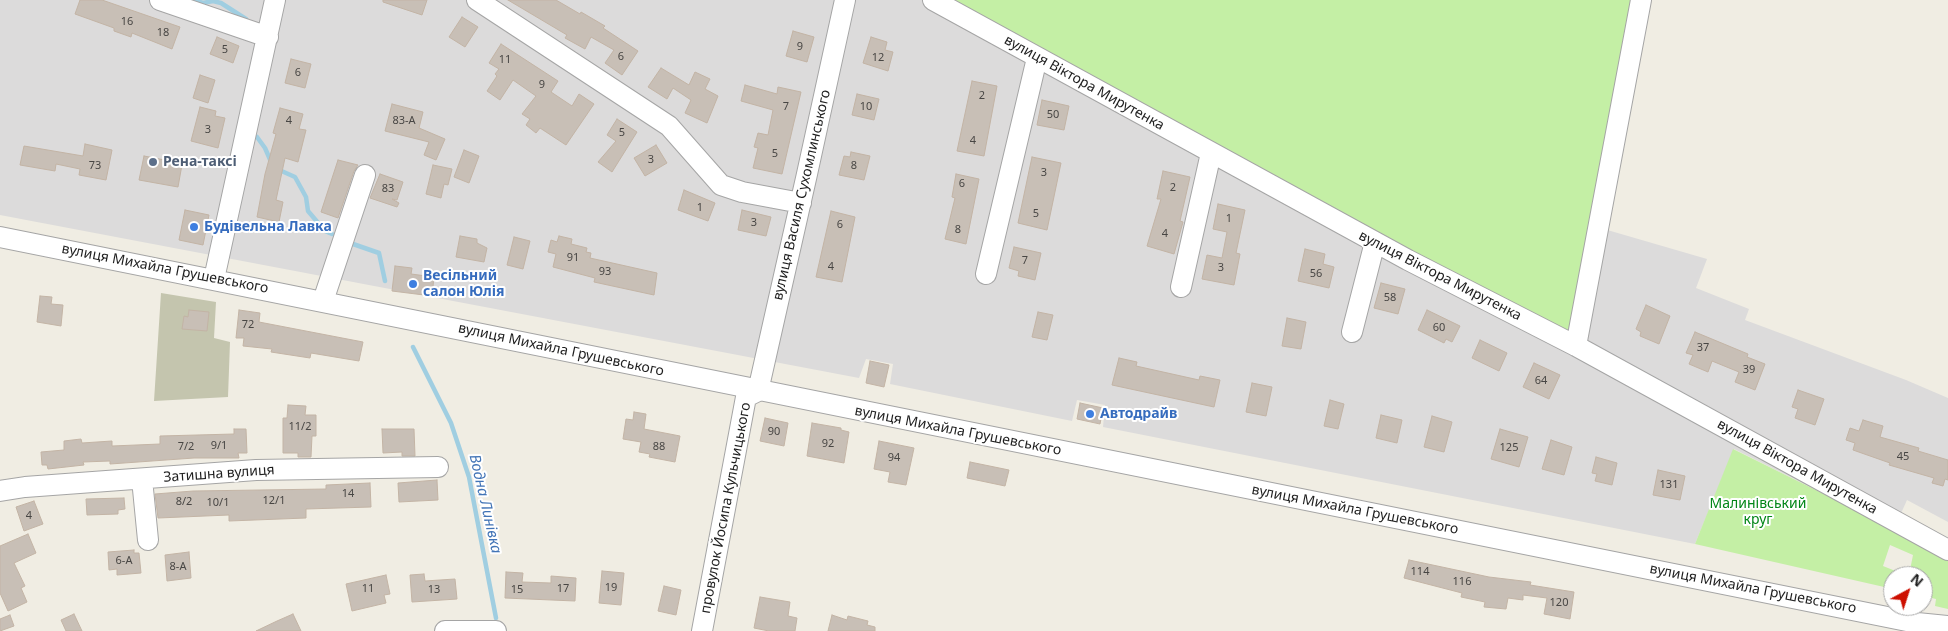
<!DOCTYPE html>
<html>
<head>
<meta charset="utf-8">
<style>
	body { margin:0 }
	#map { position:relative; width:1948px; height:631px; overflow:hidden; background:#f0ede3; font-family:"Noto Sans",sans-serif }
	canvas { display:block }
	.north { position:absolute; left:1883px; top:566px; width:50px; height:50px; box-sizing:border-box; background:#fff; border:1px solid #a5a5a5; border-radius:50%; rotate:40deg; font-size:14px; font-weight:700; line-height:20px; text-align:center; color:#1e1e1e }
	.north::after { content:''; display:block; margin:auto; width:18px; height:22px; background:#cd0f00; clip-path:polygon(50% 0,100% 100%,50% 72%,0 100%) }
</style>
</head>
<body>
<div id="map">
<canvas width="1948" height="631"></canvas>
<div class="north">N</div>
</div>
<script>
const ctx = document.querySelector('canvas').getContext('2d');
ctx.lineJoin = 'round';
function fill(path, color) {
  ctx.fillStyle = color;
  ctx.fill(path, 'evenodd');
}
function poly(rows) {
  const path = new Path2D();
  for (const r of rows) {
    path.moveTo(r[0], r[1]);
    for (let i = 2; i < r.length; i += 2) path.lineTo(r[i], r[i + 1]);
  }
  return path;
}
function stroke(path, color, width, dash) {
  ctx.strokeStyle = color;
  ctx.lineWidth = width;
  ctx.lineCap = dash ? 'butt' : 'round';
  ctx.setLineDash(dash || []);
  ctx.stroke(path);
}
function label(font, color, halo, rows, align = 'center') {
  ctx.font = font + ' "Noto Sans",sans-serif';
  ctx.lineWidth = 4;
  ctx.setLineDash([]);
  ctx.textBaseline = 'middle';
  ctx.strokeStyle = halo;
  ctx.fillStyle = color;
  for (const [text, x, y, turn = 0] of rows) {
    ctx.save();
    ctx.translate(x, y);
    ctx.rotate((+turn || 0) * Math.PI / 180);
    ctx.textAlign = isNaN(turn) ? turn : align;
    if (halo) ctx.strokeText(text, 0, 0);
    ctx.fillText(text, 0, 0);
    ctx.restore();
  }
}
const residential = poly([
	[0,0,933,0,1597,227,1707,259,1696,288,1749,309,1745,320,1906,380,1948,398,1948,522,1907,500,1894,529,1734,449,1695,544,1103,427,1105,405,1077,400,1072,421,890,384,893,364,866,359,859,378,0,215]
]);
const construction = poly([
	[161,293,216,302,214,338,230,342,228,397,154,401]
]);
const grass = poly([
	[933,0,1636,0,1574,342],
	[1733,449,1943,553,1948,552,1948,609,1935,606,1936,599,1923,596,1923,576,1902,576,1910,570,1913,555,1890,545,1883,566,1898,572,1900,576,1893,576,1893,589,1695,544]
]);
const stream = poly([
	[194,0,203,3,213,1,221,3,246,19],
	[257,137,265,148,272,164],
	[277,169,295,177,306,197,308,211,325,231,332,234],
	[353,244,379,253,385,281],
	[413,347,451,423,469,477,496,618]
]);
const building = poly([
	[80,0,102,0,180,27,172,49,132,33,131,37,114,31,114,28,75,14,80,0],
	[383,0,427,0,422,15,383,2,383,0],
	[508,0,556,0,580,14,581,12,605,26,603,28,638,51,622,75,605,63,614,50,591,37,585,49,565,38,567,35,508,0],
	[462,17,478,27,465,47,449,37,462,17],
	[793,31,814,37,807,62,786,56,793,31],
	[217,37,239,46,233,63,210,54,217,37],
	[871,37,887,42,885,50,893,52,888,71,863,63,871,37],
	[501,44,558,81,551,92,572,106,579,94,594,104,566,145,540,128,536,133,526,125,530,119,522,114,536,96,513,80,500,100,487,91,497,76,495,74,499,69,489,63,501,44],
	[291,59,311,64,305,88,285,83,291,59],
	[661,68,689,85,695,72,710,79,705,89,718,96,707,123,685,113,691,100,673,88,667,99,648,87,661,68],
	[200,75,215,80,208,103,193,98,200,75],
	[972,81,997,86,984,156,957,151,972,81],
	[745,85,777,94,778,87,801,92,782,174,753,168,758,148,754,147,758,133,768,135,773,110,741,101,745,85],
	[857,94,879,99,874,120,852,115,857,94],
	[1042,100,1069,106,1064,130,1037,125,1042,100],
	[392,104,423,112,419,128,445,139,436,160,424,155,429,142,385,131,392,104],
	[200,107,216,111,215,116,225,118,218,148,191,141,200,107],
	[280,108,303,114,299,129,306,130,298,162,285,158,276,200,283,202,279,222,257,217,265,174,276,134,273,133,280,108],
	[617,119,637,132,612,172,598,162,616,141,607,135,617,119],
	[85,144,112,150,106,180,79,175,80,169,56,164,55,171,20,165,24,146,83,156,85,144],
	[656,145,667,163,645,176,634,158,656,145],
	[464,150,479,156,469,183,454,177,464,150],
	[851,152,870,156,864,180,839,175,844,156,850,157,851,152],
	[144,156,170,161,171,157,183,159,178,187,139,180,144,156],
	[1032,157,1061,163,1047,230,1018,223,1032,157],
	[338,160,358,165,354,171,338,218,321,212,338,160],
	[433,165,452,169,448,185,444,184,441,198,426,194,433,165],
	[1163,171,1190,177,1180,221,1183,222,1174,254,1147,246,1161,199,1157,199,1163,171],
	[380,174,403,182,397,200,392,199,399,203,397,207,370,198,380,174],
	[956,174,979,179,966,244,945,239,955,198,952,197,956,174],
	[684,190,715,203,708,221,678,210,684,190],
	[1218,204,1245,210,1236,253,1240,254,1234,285,1202,279,1207,255,1222,258,1227,232,1213,229,1218,204],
	[185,210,209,215,203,245,179,240,185,210],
	[742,210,771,217,766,236,738,230,742,210],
	[831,211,855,217,842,282,816,277,831,211],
	[460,236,477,239,477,243,487,248,484,262,456,257,460,236],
	[559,236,572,239,571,244,587,248,586,252,591,253,590,258,657,273,654,295,594,282,595,278,553,267,556,254,548,252,551,240,557,242,559,236],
	[514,237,530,241,523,269,507,265,514,237],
	[1014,247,1041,253,1035,280,1018,276,1019,271,1009,268,1014,247],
	[1305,249,1325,254,1323,264,1334,267,1329,288,1298,281,1305,249],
	[395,266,412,268,411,274,434,277,432,296,392,291,395,266],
	[1381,283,1405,289,1398,314,1374,308,1381,283],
	[40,296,52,297,51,304,63,305,61,326,37,322,40,296],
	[1646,305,1670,316,1659,344,1640,336,1641,332,1636,329,1646,305],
	[189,310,209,312,207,331,182,329,184,316,188,317,189,310],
	[239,310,260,313,259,322,363,342,359,361,311,353,310,358,271,352,272,349,243,346,244,338,236,338,239,310],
	[1427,310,1460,326,1452,342,1446,339,1444,343,1418,330,1427,310],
	[1038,312,1053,315,1047,340,1032,337,1038,312],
	[1287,318,1306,322,1301,349,1282,346,1287,318],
	[1695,332,1748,354,1747,357,1765,364,1755,390,1735,382,1739,372,1712,361,1708,372,1689,364,1693,355,1686,353,1695,332],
	[1480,340,1507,353,1499,371,1472,358,1480,340],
	[1119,358,1137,362,1136,366,1199,380,1200,376,1220,380,1214,407,1112,385,1119,358],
	[870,361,889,365,884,387,866,383,870,361],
	[1534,363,1560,375,1549,399,1523,387,1534,363],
	[1252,383,1272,387,1266,416,1246,412,1252,383],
	[1798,390,1824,399,1815,425,1795,418,1798,409,1792,407,1798,390],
	[1330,400,1344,404,1338,429,1324,426,1330,400],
	[1080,403,1103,408,1100,424,1077,419,1080,403],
	[288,405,306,406,305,415,316,415,316,436,312,436,311,457,298,457,298,453,283,453,283,418,287,418,288,405],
	[634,412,646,414,644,429,680,436,675,462,649,457,650,454,639,452,641,442,623,439,626,419,633,420,634,412],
	[1381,415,1402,420,1397,443,1376,438,1381,415],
	[1432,416,1452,422,1444,452,1424,447,1432,416],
	[765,418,788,423,784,446,760,441,765,418],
	[1863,420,1883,426,1880,437,1919,448,1918,451,1948,460,1948,480,1945,479,1943,486,1932,483,1934,478,1889,465,1890,463,1853,450,1855,443,1846,440,1850,428,1859,431,1863,420],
	[812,423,841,428,841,430,849,432,844,463,807,456,812,423],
	[234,429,246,429,247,453,238,453,239,458,194,458,110,464,110,461,83,462,84,465,48,469,47,465,42,465,41,452,64,450,64,441,81,439,82,443,112,441,112,446,160,444,160,436,234,434,234,429],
	[382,429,414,429,415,456,402,456,402,452,383,453,382,429],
	[1500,429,1528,437,1519,467,1491,459,1500,429],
	[1551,440,1572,447,1564,475,1542,469,1551,440],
	[879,441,914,448,906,485,888,482,890,472,874,469,879,441],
	[1596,457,1617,463,1612,485,1595,481,1597,474,1592,473,1596,457],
	[970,462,1009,470,1005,486,967,478,970,462],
	[1658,470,1685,476,1680,500,1653,495,1658,470],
	[437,480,438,500,399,502,398,483,437,480],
	[370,483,371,507,306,509,306,518,229,521,229,515,158,518,155,494,193,491,326,489,326,485,370,483],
	[124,498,125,509,118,510,118,514,87,515,86,499,124,498],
	[34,501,43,524,24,531,16,507,34,501],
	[28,534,36,553,14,563,25,586,21,588,27,602,8,611,0,593,0,546,28,534],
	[134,550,134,553,139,553,141,573,117,575,117,569,109,570,108,552,134,550],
	[189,552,191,578,167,581,165,555,189,552],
	[1409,560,1489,577,1531,582,1530,585,1574,592,1570,619,1544,614,1547,598,1523,595,1523,600,1508,598,1506,609,1484,607,1485,602,1461,597,1462,593,1404,578,1409,560],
	[602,571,624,573,621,605,599,603,602,571],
	[506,572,523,573,522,582,551,583,551,576,576,578,575,601,505,598,506,572],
	[424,574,425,581,455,579,457,599,412,602,410,575,424,574],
	[386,575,390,594,384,595,386,603,352,611,346,584,386,575],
	[664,586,681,590,676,615,658,611,664,586],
	[760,597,790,602,788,616,797,618,795,631,769,631,754,628,760,597],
	[74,614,82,631,66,631,61,620,74,614],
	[293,614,301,631,256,631,277,621,293,614],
	[10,615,14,626,0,631,0,619,10,615],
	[832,615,847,620,848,616,868,621,867,625,875,627,875,631,828,631,832,615]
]);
const minor = poly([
	[160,0,268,37],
	[477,0,669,126,721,185,742,192,801,203],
	[933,0,1408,260,1576,346,1948,550],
	[0,237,1917,623,1948,626],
	[986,274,1037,58],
	[214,279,275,0],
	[1181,287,1211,153],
	[323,301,365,175],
	[1352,332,1375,242],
	[1576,346,1641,0],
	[142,479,148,540],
	[0,491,25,487,256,470,438,467],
	[445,631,496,631],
	[702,631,746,397,758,391,807,174,845,0]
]);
const markers = [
	[153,162,5,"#5c6f8a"],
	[194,227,5,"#3f7fe0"],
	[413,284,5,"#3f7fe0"],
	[1090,414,5,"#3f7fe0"]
];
const numberNames = [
	["16",127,22],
	["18",163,33],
	["9",800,47],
	["5",225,50],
	["6",621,57],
	["12",878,58],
	["11",505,60],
	["6",298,73],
	["9",542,85],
	["2",982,96],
	["7",786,107],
	["10",866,107],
	["50",1053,115],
	["4",289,121],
	["83-А",404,121],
	["3",208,130],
	["5",622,133],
	["4",973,141],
	["5",775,154],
	["3",651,160],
	["73",95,166],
	["8",854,166],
	["3",1044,173],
	["6",962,184],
	["2",1173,188],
	["83",388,189],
	["1",700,208],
	["5",1036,214],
	["1",1229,219],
	["3",754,223],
	["6",840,225],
	["8",958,230],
	["4",1165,234],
	["91",573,258],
	["7",1025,261],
	["4",831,267],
	["3",1221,268],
	["93",605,272],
	["56",1316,274],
	["58",1390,298],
	["72",248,325],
	["60",1439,328],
	["37",1703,348],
	["39",1749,370],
	["64",1541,381],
	["11/2",300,427],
	["90",774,432],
	["92",828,444],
	["9/1",219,446],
	["7/2",186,447],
	["88",659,447],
	["125",1509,448],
	["45",1903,457],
	["94",894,458],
	["131",1669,485],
	["14",348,494],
	["12/1",274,501],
	["8/2",184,502],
	["10/1",218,503],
	["4",29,516],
	["6-А",124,561],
	["8-А",178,567],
	["114",1420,572],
	["116",1462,582],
	["19",611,588],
	["11",368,589],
	["17",563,589],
	["13",434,590],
	["15",517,590],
	["120",1559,603]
];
const streetNames = [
	["вулиця Віктора Мирутенка",1084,83,29],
	["вулиця Василя Сухомлинського",802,195,-77],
	["вулиця Михайла Грушевського",165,269,11],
	["вулиця Віктора Мирутенка",1440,276,27],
	["вулиця Михайла Грушевського",561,350,12],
	["вулиця Михайла Грушевського",958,431,11],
	["вулиця Віктора Мирутенка",1797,467,29],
	["Затишна вулиця",219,474,-4],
	["провулок Йосипа Кульчицького",726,508,-79],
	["вулиця Михайла Грушевського",1355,510,11],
	["вулиця Михайла Грушевського",1753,589,11]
];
const serviceNames = [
	["Рена-таксі",163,162]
];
const shopNames = [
	["Будівельна Лавка",204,227],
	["Весільний",423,276],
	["салон Юлія",423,292],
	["Автодрайв",1100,414]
];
const parkNames = [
	["Малинівський",1758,504],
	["круг",1758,520]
];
const waterNames = [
	["Водна Линівка",485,504,77]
];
fill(residential, '#dcdbdb');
fill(construction, '#c4c5ae');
fill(grass, '#c4efa5');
stroke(stream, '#a0cee1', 4.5);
fill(building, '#c8bfb6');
stroke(building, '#c3b4a5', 1);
stroke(minor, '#a5a5a5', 22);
stroke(minor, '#fff', 20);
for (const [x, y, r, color] of markers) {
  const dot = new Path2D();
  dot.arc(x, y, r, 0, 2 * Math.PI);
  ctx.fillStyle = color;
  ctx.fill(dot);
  stroke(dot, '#fff', 2);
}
label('11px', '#484644', null, numberNames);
label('14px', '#1e1e1e', '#fff', streetNames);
label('bold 14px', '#4e5e75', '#fff', serviceNames, 'left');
label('bold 14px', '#366cbe', '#fff', shopNames, 'left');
label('14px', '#028617', '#fff', parkNames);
label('italic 15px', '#4274b6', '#fff', waterNames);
</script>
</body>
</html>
